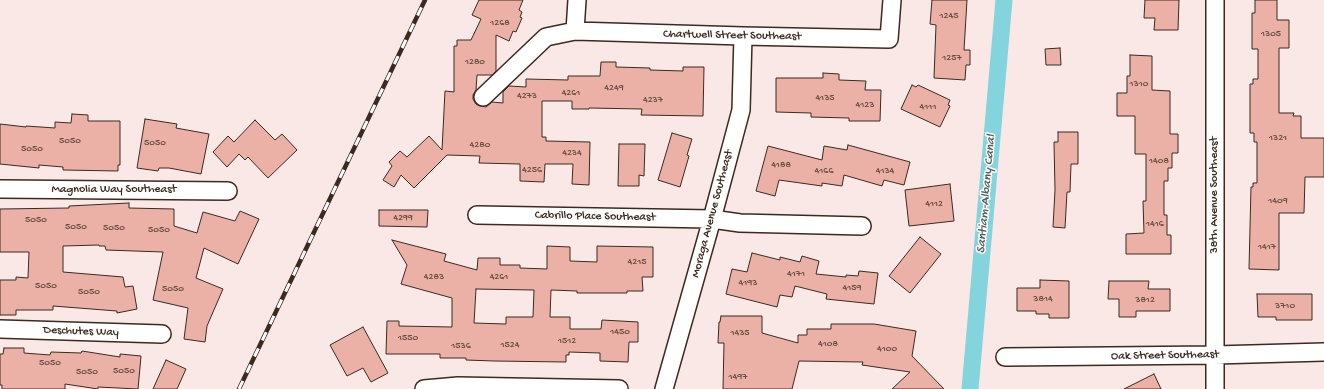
<!DOCTYPE html>
<html>
<head>
<meta charset="utf-8">
<style>
	body { margin:0 }
	canvas { display:block; background:#f9e8e5 }
</style>
</head>
<body>
<canvas width="1324" height="389"></canvas>
<script>
const ctx = document.querySelector('canvas').getContext('2d');
ctx.lineJoin = 'round';
function poly(rows) {
  const path = new Path2D();
  for (const r of rows) {
    path.moveTo(r[0], r[1]);
    for (let i = 2; i < r.length; i += 2) path.lineTo(r[i], r[i + 1]);
  }
  return path;
}
function stroke(path, color, width, dash) {
  ctx.strokeStyle = color;
  ctx.lineWidth = width;
  ctx.lineCap = dash ? 'butt' : 'round';
  ctx.setLineDash(dash || []);
  ctx.stroke(path);
}
function fill(path, color) {
  ctx.fillStyle = color;
  ctx.fill(path, 'evenodd');
}
function label(font, color, halo, rows, align = 'center') {
  ctx.font = font + ' "Gochi Hand",sans-serif';
  ctx.lineWidth = 3;
  ctx.setLineDash([]);
  ctx.textBaseline = 'middle';
  ctx.strokeStyle = halo;
  ctx.fillStyle = color;
  for (const [text, x, y, turn = 0] of rows) {
    ctx.save();
    ctx.translate(x, y);
    ctx.rotate((+turn || 0) * Math.PI / 180);
    ctx.textAlign = isNaN(turn) ? turn : align;
    if (halo) ctx.strokeText(text, 0, 0);
    ctx.fillText(text, 0, 0);
    ctx.restore();
  }
}
const canal = poly([
	[970,389,1004,0]
]);
const building = poly([
	[479,0,523,0,519,10,522,12,520,17,522,18,516,32,513,31,509,41,496,35,496,71,492,75,477,75,476,90,473,95,473,99,476,104,480,106,486,107,492,102,503,103,503,92,509,86,526,87,526,79,568,80,568,76,600,76,601,62,616,62,616,67,650,68,650,70,683,71,683,67,704,67,703,116,641,115,642,109,589,108,589,109,572,109,572,101,542,101,542,137,546,137,546,141,590,142,589,185,572,184,573,164,545,164,544,182,520,181,520,164,479,163,480,156,447,155,414,188,401,175,394,187,383,180,392,166,389,162,400,151,407,157,429,136,442,150,445,91,454,92,454,46,457,46,457,40,471,40,481,19,472,15,479,0],
	[932,0,967,0,964,50,970,50,970,65,966,65,965,80,934,78,936,25,930,24,932,0],
	[1145,0,1179,0,1178,30,1154,30,1155,18,1144,18,1145,0],
	[1255,0,1277,0,1277,20,1289,20,1289,48,1279,48,1279,113,1294,113,1293,116,1301,116,1301,138,1324,138,1324,177,1305,177,1304,213,1279,213,1279,270,1249,269,1251,187,1253,187,1253,183,1257,183,1257,142,1254,142,1254,133,1250,133,1250,84,1253,84,1253,79,1258,79,1258,49,1252,49,1252,13,1255,13,1255,0],
	[1060,48,1061,65,1046,65,1045,49,1060,48],
	[1130,55,1152,56,1152,90,1170,91,1170,134,1178,134,1178,153,1172,153,1172,168,1168,168,1168,181,1164,181,1164,215,1167,215,1167,235,1171,235,1171,254,1126,254,1126,234,1144,233,1143,201,1146,201,1146,154,1135,154,1135,116,1117,116,1117,93,1127,93,1127,76,1130,76,1130,55],
	[823,73,839,74,839,80,866,81,865,90,881,90,880,121,849,121,849,118,811,117,811,113,776,112,776,78,823,78,823,73],
	[912,85,916,87,918,85,950,100,948,105,950,106,940,127,901,109,912,85],
	[72,114,88,115,88,121,120,121,120,165,118,165,118,171,63,170,63,167,39,165,39,168,0,164,0,124,26,127,26,126,55,128,55,122,71,123,72,114],
	[145,119,177,124,176,128,209,134,201,174,169,168,159,168,158,171,137,168,145,119],
	[255,120,275,140,282,134,297,150,268,178,248,157,245,160,239,154,227,167,213,152,228,136,234,142,255,120],
	[1058,132,1078,132,1078,164,1071,164,1070,192,1067,192,1065,228,1053,227,1055,190,1054,142,1058,142,1058,132],
	[672,133,692,139,687,155,689,156,680,187,658,180,672,133],
	[619,144,645,144,644,176,639,175,639,186,618,186,619,144],
	[848,145,910,162,904,185,884,180,882,186,844,175,842,186,822,183,822,186,779,180,775,196,756,191,768,146,822,160,824,146,847,150,848,145],
	[950,184,954,221,909,226,905,190,950,184],
	[129,203,129,208,174,209,174,226,197,233,203,212,235,221,240,211,259,219,238,264,204,248,196,278,223,289,207,326,205,342,184,339,188,308,153,300,163,252,106,250,105,246,99,246,99,245,63,246,63,272,123,277,125,287,133,286,137,309,117,313,117,311,53,306,53,310,16,310,16,315,0,315,0,280,16,280,16,277,28,278,29,252,0,252,0,209,69,208,69,206,129,203],
	[379,210,428,210,427,227,379,226,379,210],
	[920,237,941,254,910,293,889,276,920,237],
	[392,240,446,254,444,261,477,270,478,258,500,258,500,265,520,265,520,268,547,269,547,246,570,247,570,261,597,262,597,246,653,247,653,277,642,277,643,291,627,291,627,293,577,293,577,291,551,290,550,317,570,317,570,329,601,329,602,320,638,322,638,342,629,342,628,362,600,361,600,353,569,352,569,355,566,355,566,362,494,361,466,360,466,358,440,358,440,354,386,354,387,321,399,321,399,326,452,327,452,298,401,284,407,265,392,240],
	[476,289,534,290,533,317,506,317,506,324,474,323,476,289],
	[752,253,780,260,780,257,800,262,802,256,819,261,816,274,846,277,846,275,858,276,859,271,878,273,874,304,826,299,827,294,795,286,792,297,780,295,777,307,726,294,732,269,747,272,752,253],
	[1040,280,1069,281,1069,318,1049,318,1049,314,1036,314,1036,311,1017,311,1017,288,1040,288,1040,280],
	[1109,281,1149,281,1148,289,1170,289,1170,311,1136,311,1136,317,1119,317,1119,299,1108,299,1109,281],
	[1257,294,1312,294,1312,320,1276,320,1276,317,1258,317,1257,294],
	[721,316,762,316,762,333,798,343,798,335,807,335,807,329,831,329,831,324,874,324,916,331,912,356,944,389,892,389,910,372,862,365,863,362,799,361,792,389,723,389,724,343,718,343,719,322,720,322,721,316],
	[363,327,388,373,371,382,363,368,347,376,330,345,363,327],
	[4,348,24,348,24,353,50,355,51,352,81,353,82,351,120,357,120,354,141,356,138,389,98,387,98,389,65,384,65,389,2,389,2,385,0,385,0,354,3,354,4,348],
	[166,360,186,369,177,389,153,389,166,360],
	[1154,374,1161,389,1124,389,1154,374]
]);
const minor = poly([
	[575,31,577,0],
	[483,97,546,37,575,31,743,36,889,39,892,0],
	[0,189,228,191],
	[477,215,712,219,740,223,862,226],
	[0,329,162,334],
	[1005,357,1215,355,1324,352],
	[424,389,458,386,619,389],
	[664,389,712,219,741,110,743,36],
	[1215,389,1215,0]
]);
const rail = poly([
	[239,389,425,0]
]);
const numberNames = [
	["1245",949,16],
	["1268",500,23],
	["1305",1271,34],
	["1257",952,58],
	["1280",475,62],
	["1310",1139,84],
	["4249",614,88],
	["4261",571,93],
	["4273",527,96],
	["4135",825,98],
	["4237",653,100],
	["4123",865,105],
	["4111",928,107],
	["1321",1278,138],
	["5050",70,141],
	["5050",155,143],
	["4280",480,145],
	["5050",32,149],
	["4234",572,153],
	["1408",1159,161],
	["4188",781,165],
	["4256",532,170],
	["4166",824,171],
	["4134",885,171],
	["1409",1278,201],
	["4112",934,204],
	["4299",403,218],
	["5050",36,220],
	["1416",1155,224],
	["5050",76,227],
	["5050",114,228],
	["5050",159,230],
	["1417",1267,247],
	["4215",637,262],
	["4171",796,274],
	["4283",434,277],
	["4261",499,277],
	["4193",748,283],
	["5050",46,286],
	["4159",852,288],
	["5050",173,289],
	["5050",89,292],
	["3814",1043,299],
	["3812",1145,300],
	["3710",1285,306],
	["1450",620,332],
	["1435",740,333],
	["1550",408,338],
	["1512",567,341],
	["4108",828,344],
	["1524",510,345],
	["1536",461,346],
	["4100",887,349],
	["5050",50,363],
	["5050",124,371],
	["5050",87,372],
	["1497",738,377]
];
const streetNames = [
	["Chartwell Street Southeast",732,36,1],
	["Magnolia Way Southeast",114,190],
	["38th Avenue Southeast",1215,195,-90],
	["Moraga Avenue Southeast",713,214,-75],
	["Cabrillo Place Southeast",595,217,1],
	["Deschutes Way",81,332,2],
	["Oak Street Southeast",1165,356,-1]
];
const waterNames = [
	["Santiam-Albany Canal",987,194,-85]
];
stroke(canal, '#83d4dd', 17);
fill(building, '#ebb1a7');
stroke(building, '#3b2a1e', 1);
stroke(minor, '#3b2a1e', 20);
stroke(minor, '#fff', 17);
stroke(rail, '#3b2a1e', 4.5);
stroke(rail, '#fff', 3, [9]);
label('10px', '#674c40', null, numberNames);
label('12px', '#3b2a1e', '#fff', streetNames);
label('italic 13px', '#515d57', '#fff', waterNames);
</script>
</body>
</html>
